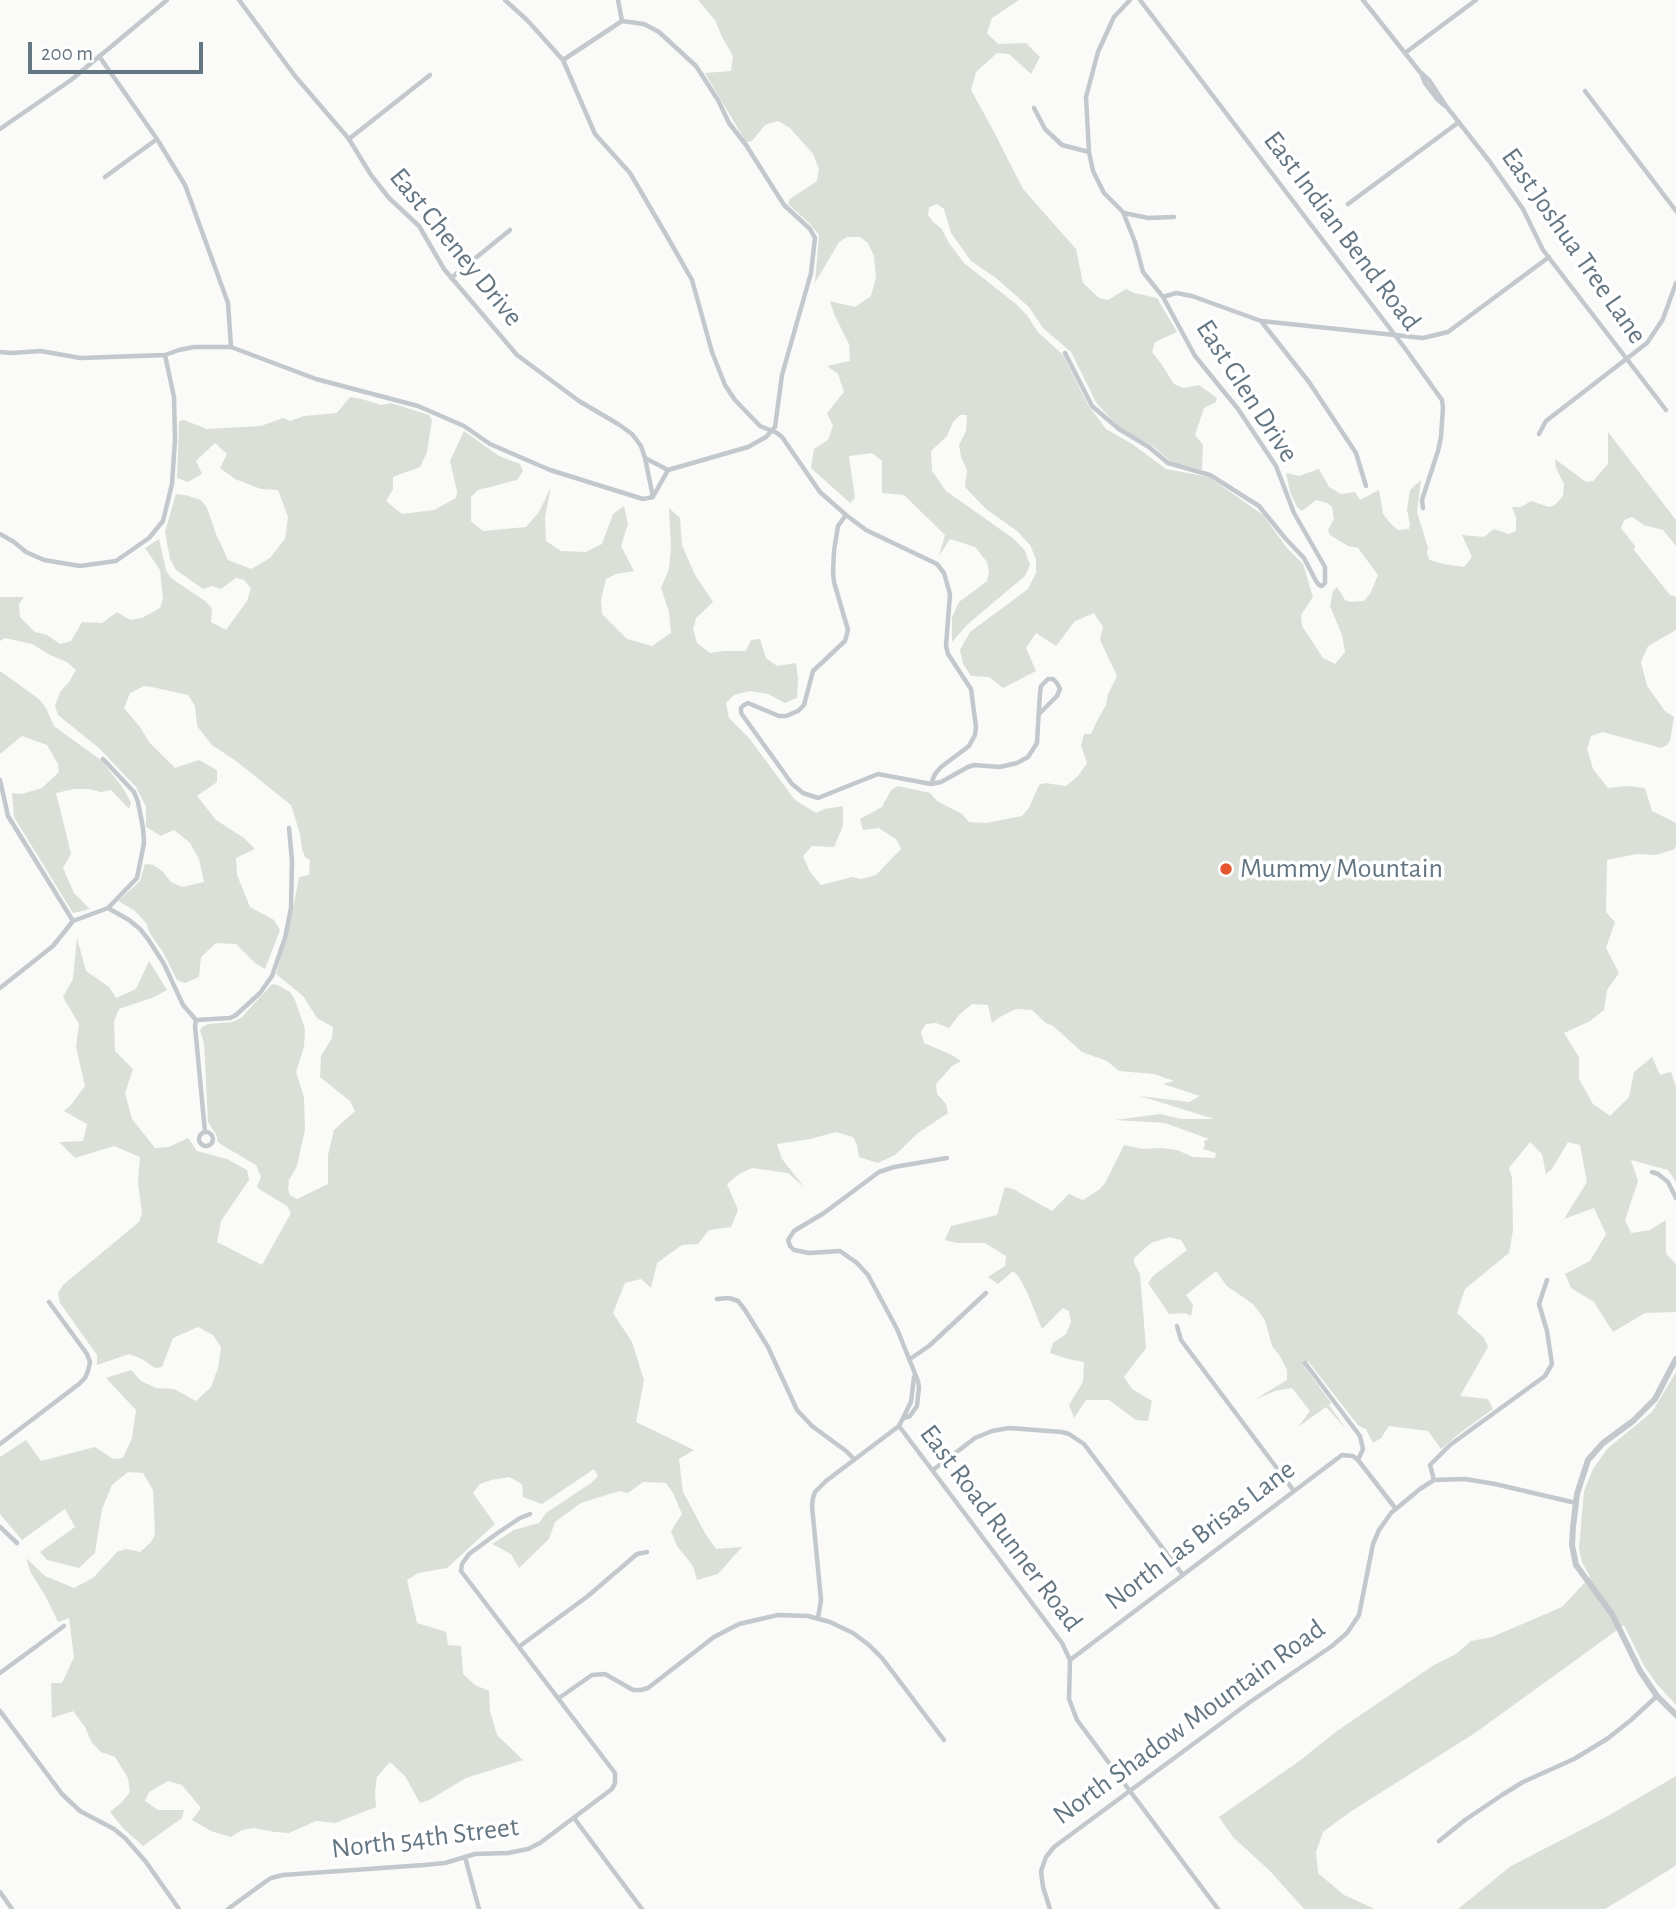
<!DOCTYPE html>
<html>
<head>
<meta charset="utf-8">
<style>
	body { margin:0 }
	#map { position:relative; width:1676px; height:1909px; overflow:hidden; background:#fafaf8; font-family:"Alegreya Sans",sans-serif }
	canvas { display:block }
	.scale { position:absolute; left:28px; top:42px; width:175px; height:32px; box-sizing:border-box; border:4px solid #657683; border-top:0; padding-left:9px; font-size:21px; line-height:24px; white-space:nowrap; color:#657683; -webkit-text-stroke:5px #fff; paint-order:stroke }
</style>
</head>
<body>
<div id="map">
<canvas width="1676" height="1909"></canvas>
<div class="scale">200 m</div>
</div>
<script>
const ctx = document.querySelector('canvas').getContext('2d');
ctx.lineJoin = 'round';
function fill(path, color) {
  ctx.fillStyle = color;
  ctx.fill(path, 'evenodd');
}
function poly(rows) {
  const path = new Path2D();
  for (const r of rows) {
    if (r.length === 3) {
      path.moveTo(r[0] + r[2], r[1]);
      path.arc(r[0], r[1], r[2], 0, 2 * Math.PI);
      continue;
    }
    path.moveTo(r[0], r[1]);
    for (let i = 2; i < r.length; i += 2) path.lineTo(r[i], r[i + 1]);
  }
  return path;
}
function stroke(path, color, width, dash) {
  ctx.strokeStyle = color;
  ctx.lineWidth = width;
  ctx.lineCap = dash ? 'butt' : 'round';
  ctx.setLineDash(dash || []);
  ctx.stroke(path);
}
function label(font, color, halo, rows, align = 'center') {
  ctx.font = font + ' "Alegreya Sans",sans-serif';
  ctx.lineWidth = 7;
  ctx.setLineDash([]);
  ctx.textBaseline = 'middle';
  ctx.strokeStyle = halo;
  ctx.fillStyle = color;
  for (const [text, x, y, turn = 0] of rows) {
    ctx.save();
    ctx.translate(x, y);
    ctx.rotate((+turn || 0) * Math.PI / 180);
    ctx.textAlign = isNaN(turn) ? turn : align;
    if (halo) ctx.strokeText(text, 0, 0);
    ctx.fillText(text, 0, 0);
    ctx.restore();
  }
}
const green = poly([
	[698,0,1019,0,992,18,987,33,998,44,1026,43,1040,57,1031,74,1009,54,997,53,976,72,971,90,993,130,1023,189,1076,249,1083,283,1099,298,1108,300,1126,289,1134,293,1157,298,1177,332,1155,342,1152,352,1162,365,1174,384,1183,388,1199,385,1217,398,1216,402,1204,408,1195,435,1203,445,1202,470,1171,462,1153,446,1120,428,1097,404,1071,352,1043,328,1029,307,996,278,971,261,951,233,944,209,937,204,929,207,928,215,933,222,941,228,949,243,964,263,1016,304,1027,315,1037,331,1063,355,1088,405,1106,429,1132,444,1166,469,1209,477,1263,515,1287,548,1303,564,1313,597,1301,615,1302,626,1323,658,1335,664,1345,652,1342,635,1330,606,1333,591,1337,587,1345,600,1350,602,1364,601,1370,594,1378,575,1358,548,1348,546,1330,535,1328,530,1334,519,1332,507,1327,503,1316,500,1302,511,1297,507,1290,492,1286,473,1299,476,1319,469,1329,487,1341,494,1355,492,1360,500,1379,490,1383,514,1391,524,1398,530,1409,529,1410,524,1407,510,1410,490,1421,480,1417,512,1428,548,1427,554,1430,560,1444,564,1464,567,1472,557,1462,535,1484,537,1494,529,1509,534,1516,531,1516,517,1512,507,1521,507,1531,501,1549,507,1555,505,1563,496,1564,484,1556,468,1555,459,1586,482,1593,481,1608,464,1608,432,1676,520,1676,546,1663,530,1644,525,1632,517,1624,520,1621,528,1635,546,1634,550,1670,595,1676,597,1676,630,1648,646,1641,662,1647,686,1665,711,1674,717,1670,741,1667,745,1661,748,1603,732,1591,736,1587,749,1593,769,1608,788,1628,786,1645,788,1652,811,1676,823,1676,846,1673,850,1655,855,1637,854,1607,860,1606,912,1615,922,1606,948,1619,973,1607,990,1604,1010,1590,1021,1564,1033,1579,1057,1579,1079,1593,1104,1610,1116,1629,1097,1634,1072,1652,1057,1660,1075,1671,1072,1676,1087,1676,1182,1668,1170,1631,1160,1638,1181,1625,1220,1631,1233,1650,1230,1666,1220,1666,1254,1676,1264,1676,1312,1645,1313,1613,1332,1594,1302,1571,1288,1565,1274,1590,1261,1606,1234,1594,1208,1564,1219,1587,1182,1580,1145,1568,1142,1552,1169,1546,1174,1542,1154,1530,1142,1509,1168,1512,1178,1513,1230,1509,1253,1465,1289,1457,1313,1484,1338,1488,1347,1460,1396,1488,1399,1493,1409,1460,1433,1441,1449,1428,1431,1389,1426,1381,1438,1373,1443,1366,1429,1359,1426,1353,1419,1308,1361,1304,1366,1331,1403,1329,1405,1346,1429,1326,1407,1298,1427,1310,1411,1292,1388,1275,1391,1254,1400,1287,1380,1287,1370,1280,1356,1272,1346,1265,1320,1253,1304,1227,1286,1216,1271,1186,1295,1193,1305,1191,1316,1185,1313,1169,1314,1148,1283,1153,1276,1187,1250,1181,1240,1169,1237,1151,1243,1134,1258,1134,1263,1140,1274,1146,1348,1124,1377,1132,1389,1152,1401,1148,1421,1136,1420,1109,1400,1086,1400,1074,1418,1069,1405,1083,1382,1084,1362,1068,1359,1050,1353,1053,1343,1066,1334,1071,1322,1069,1311,1063,1308,1042,1329,1027,1292,1019,1277,1013,1271,998,1284,988,1277,1005,1266,1006,1256,985,1243,957,1243,945,1240,951,1226,997,1215,1005,1187,1013,1189,1052,1211,1069,1194,1083,1200,1100,1189,1105,1183,1124,1145,1142,1149,1161,1148,1177,1150,1193,1157,1215,1158,1216,1153,1203,1149,1205,1145,1204,1141,1209,1139,1165,1123,1115,1120,1160,1114,1182,1119,1214,1119,1140,1096,1189,1102,1200,1096,1163,1084,1174,1081,1154,1074,1119,1071,1107,1061,1082,1052,1053,1026,1046,1023,1032,1010,1016,1009,998,1018,992,1023,988,1005,972,1004,959,1015,949,1028,936,1023,926,1024,921,1032,924,1043,952,1055,961,1061,952,1066,936,1084,937,1094,946,1104,948,1113,918,1133,895,1155,878,1163,859,1157,857,1145,853,1137,836,1132,810,1139,777,1144,782,1159,804,1187,788,1173,752,1168,739,1174,727,1184,738,1210,731,1227,709,1230,698,1244,682,1245,657,1263,651,1288,641,1279,625,1283,613,1313,632,1342,644,1380,636,1422,694,1450,679,1459,683,1492,705,1533,716,1549,742,1547,718,1574,697,1580,693,1566,677,1546,671,1531,682,1514,673,1493,666,1483,643,1482,628,1493,619,1491,581,1503,555,1522,549,1539,519,1568,511,1554,492,1544,514,1530,539,1523,546,1513,591,1483,598,1476,594,1469,542,1504,523,1497,522,1484,509,1477,491,1480,480,1484,473,1493,495,1524,447,1568,418,1573,407,1580,417,1623,446,1632,448,1645,461,1646,463,1674,475,1685,489,1691,490,1711,497,1735,523,1760,466,1778,429,1800,420,1803,405,1776,390,1762,377,1777,375,1791,376,1807,335,1823,316,1821,289,1833,275,1832,254,1828,242,1830,231,1837,211,1831,192,1820,201,1808,182,1785,168,1781,149,1792,145,1801,158,1810,184,1810,182,1818,143,1846,124,1829,110,1812,121,1803,130,1792,128,1778,115,1757,101,1752,92,1743,85,1727,73,1711,52,1718,51,1683,62,1683,74,1657,69,1618,58,1622,46,1597,31,1573,26,1558,45,1576,74,1588,93,1578,117,1552,126,1549,140,1552,151,1542,155,1535,153,1490,143,1473,128,1472,112,1485,102,1509,95,1553,79,1568,47,1560,40,1552,75,1527,65,1509,22,1540,0,1514,0,1457,26,1440,41,1461,95,1447,113,1459,123,1458,132,1438,136,1410,106,1378,131,1370,141,1381,156,1388,174,1389,196,1401,211,1387,218,1368,221,1347,213,1335,198,1327,173,1338,162,1367,155,1368,142,1359,129,1354,97,1365,97,1355,60,1303,58,1293,64,1284,139,1222,142,1213,138,1182,140,1157,114,1146,75,1158,59,1142,83,1141,87,1124,64,1111,71,1105,85,1086,76,1047,79,1024,63,997,73,979,77,938,86,971,109,987,116,998,136,989,149,961,167,990,154,997,119,1009,114,1021,115,1051,133,1069,125,1093,132,1119,155,1148,169,1147,188,1138,197,1151,227,1159,247,1170,249,1180,221,1221,217,1242,262,1265,291,1213,287,1206,259,1189,257,1186,261,1177,256,1165,222,1145,217,1141,217,1136,208,1122,204,1043,200,1031,202,1027,208,1024,232,1022,241,1018,272,984,277,985,290,992,295,1000,305,1029,304,1047,296,1072,304,1097,305,1129,297,1166,289,1180,288,1189,290,1195,297,1199,328,1184,328,1155,334,1130,355,1111,350,1101,320,1077,321,1056,332,1038,333,1027,317,1018,303,996,276,974,291,919,299,877,309,875,310,860,305,857,302,849,300,834,291,805,236,761,212,745,197,726,195,706,188,695,152,687,144,686,130,693,124,708,140,727,149,742,175,768,199,760,217,770,217,782,197,796,216,820,244,838,255,849,236,858,237,875,250,907,274,920,280,930,265,969,255,963,236,944,216,943,201,957,199,977,185,983,177,980,163,952,149,932,147,924,134,910,118,901,140,881,145,864,153,865,162,871,171,882,182,887,204,882,199,859,190,843,174,830,161,836,146,827,146,807,136,787,100,749,58,715,55,706,60,692,69,682,76,670,67,662,50,655,32,644,5,638,0,641,0,597,24,597,19,604,20,617,35,632,47,635,60,644,71,641,82,622,102,623,117,612,130,620,142,618,160,608,163,599,160,570,145,548,159,539,166,570,171,578,205,601,212,608,211,622,226,630,247,601,251,588,244,580,236,578,221,589,212,586,203,589,176,570,170,559,165,532,176,494,185,495,201,500,207,508,216,534,228,560,251,569,270,558,285,539,288,517,278,490,261,489,235,479,220,468,227,454,215,443,196,461,202,474,188,482,177,478,179,421,184,420,207,429,261,426,283,418,290,421,304,416,337,413,350,397,362,399,381,405,391,403,429,415,432,420,427,452,420,467,393,477,393,489,386,501,402,514,434,510,456,498,457,491,450,461,464,431,499,456,520,464,523,471,517,480,478,490,471,497,471,521,483,531,526,527,539,512,551,487,545,517,546,541,561,551,586,552,602,544,613,514,624,506,628,524,621,546,634,571,616,574,606,579,601,600,602,614,627,639,652,646,671,633,669,612,661,588,669,569,671,548,669,508,680,518,682,545,695,575,713,602,696,618,693,629,697,643,710,653,724,651,746,651,751,640,760,639,766,658,777,666,796,663,798,680,797,698,785,703,768,694,750,691,734,695,726,703,729,718,749,738,795,800,816,813,825,809,843,806,843,826,834,847,812,846,803,856,810,872,821,885,852,877,861,879,876,875,901,849,897,840,879,828,863,830,860,819,882,807,891,790,898,786,930,793,937,801,962,814,969,822,986,823,1022,816,1029,808,1039,785,1045,783,1066,786,1078,776,1087,763,1081,746,1084,734,1091,734,1097,721,1106,705,1108,694,1117,676,1100,640,1103,627,1094,613,1075,621,1056,646,1036,633,1026,648,1036,671,1003,688,989,677,971,676,963,664,960,650,970,632,1028,589,1036,573,1036,559,1030,545,1017,531,986,509,965,487,967,470,961,457,959,445,966,431,967,415,960,415,953,422,947,436,931,451,932,471,946,491,1014,539,1025,551,1030,565,1025,576,968,624,952,642,952,617,959,602,987,581,989,571,987,562,975,547,950,539,939,556,945,535,904,495,882,493,882,461,872,453,849,456,855,498,850,503,811,468,814,449,828,440,833,426,827,413,844,392,838,374,827,366,850,361,849,344,834,314,830,301,855,307,871,296,876,278,874,256,868,243,860,237,847,237,839,242,815,283,819,235,808,222,788,204,790,199,817,181,819,169,813,154,790,128,778,121,765,125,752,141,746,142,705,73,731,71,733,56,722,37,715,20],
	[0,671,39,699,46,708,54,726,102,761,123,788,131,803,129,809,111,790,101,792,89,789,74,789,56,793,71,854,63,868,74,893,90,909,73,913,14,817,12,793,22,794,42,788,59,772,58,764,47,745,22,736,0,754],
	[1676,1372,1676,1705,1656,1683,1643,1664,1624,1625,1475,1733,1350,1812,1323,1832,1316,1852,1318,1873,1344,1895,1375,1909,1304,1909,1271,1872,1233,1837,1219,1817,1298,1762,1337,1731,1434,1665,1456,1654,1471,1641,1492,1637,1562,1607,1590,1577,1582,1562,1579,1549,1584,1491,1593,1469,1607,1449,1652,1412],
	[1676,1776,1676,1865,1669,1870,1605,1909,1458,1909,1511,1866,1608,1816]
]);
const minor = poly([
	[239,0,295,76,349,139,371,175,389,198,419,226,444,269,517,355,579,401,618,424,632,434,641,446,645,458,653,497],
	[505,0,527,20,563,60,595,134,630,173,668,238,692,280,712,352,725,385,735,400,760,426,777,433,782,437,820,492,846,515,866,530,937,564,944,573,950,594,946,646,948,654,971,689,976,727,975,735,969,746,941,767,935,774,931,784],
	[618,0,622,21],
	[1140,0,1404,347,1442,400,1443,408,1441,437,1438,451,1422,500,1423,508],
	[1363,0,1420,72,1429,80,1446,106,1490,162,1523,209,1543,250,1666,410],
	[622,21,644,24,659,32,696,66,718,100,729,123,746,145,784,205,810,229,815,238,811,273,782,375,775,427,766,437,748,447,668,470,654,495],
	[1405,53,1476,0],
	[99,56,157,139,185,185,228,303,231,347],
	[563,60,622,21],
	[1421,73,1425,83,1437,99,1444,105],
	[1585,91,1676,211],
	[1034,108,1045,129,1062,145,1089,152,1093,171,1104,193,1123,212,1135,242,1143,272,1163,297,1195,356,1238,409,1276,466,1294,513,1325,567,1325,583,1322,586,1319,585,1316,581,1304,558,1285,538,1259,506,1210,475,1168,463,1149,447,1119,429,1092,406,1065,353],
	[0,129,71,80,167,0],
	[349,139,430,75],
	[1089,152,1086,97,1098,52,1114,17,1130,0],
	[105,177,157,139],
	[1348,204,1459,122],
	[1124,213,1148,218,1174,217],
	[451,278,510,230],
	[1163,297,1176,293,1192,296,1261,321,1423,338,1448,332,1549,257],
	[1261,321,1309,382,1356,453,1366,486],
	[0,352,12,353,41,351,80,358,165,355,179,350,194,347,231,347,316,379,418,406,464,426,490,444,550,470,643,499,653,497],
	[1539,434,1546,421,1647,343,1663,319,1676,283],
	[645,458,668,470],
	[846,515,838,526,834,551,833,572,834,582,848,630,845,641,813,671,804,705,798,711,786,716,779,716,748,703,744,705,741,708,741,713,792,784,803,793,818,798,878,774,931,784,941,782,968,767,974,765,1000,767,1017,763,1028,757,1037,743,1038,725,1040,693,1041,686,1048,679,1053,679,1057,683,1060,689,1057,696,1039,714],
	[0,534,14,542,26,552,44,560,80,566,116,561,149,538,163,521,172,484,175,440,174,397,165,355],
	[0,780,8,816,73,921],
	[108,908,129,920,140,929,148,939,164,964,183,1005,196,1020],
	[0,988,53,946,73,921,108,908,137,878,144,843,143,828,138,802,134,792,103,759],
	[196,1020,230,1018,236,1015,260,993,272,976,285,938,291,908,292,861,289,828],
	[196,1020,195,1026,205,1132],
	[206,1139,7],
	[1652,1172,1658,1174,1668,1182,1676,1198],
	[717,1299,729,1298,738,1301,745,1310,768,1347,797,1410,812,1426,846,1451,854,1459],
	[1177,1326,1181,1340,1294,1491],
	[910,1359,929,1346,986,1293],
	[1305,1363,1360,1436,1363,1449,1358,1460],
	[904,1418,910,1416,917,1406,919,1387,918,1381,897,1329,868,1275,857,1263,840,1251,809,1253,794,1250,790,1246,788,1240,794,1231,824,1213,879,1172,894,1167,947,1158],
	[899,1426,1062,1643,1070,1660,1069,1699,1077,1720,1218,1909],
	[0,1444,79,1384,85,1378,88,1371,90,1362,87,1354,49,1302],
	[933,1470,975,1438,992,1431,1009,1428,1062,1432,1069,1434,1084,1444,1183,1575],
	[1434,1480,1430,1465,1450,1445,1545,1376,1552,1364,1547,1331,1539,1304,1547,1280],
	[0,1527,17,1543],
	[818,1618,821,1600,812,1506,813,1498,815,1492,826,1481,899,1426,911,1402,914,1377],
	[520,1646,588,1596,637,1554,647,1552],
	[1070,1660,1342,1455,1353,1456,1358,1460,1396,1509],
	[0,1673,64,1626],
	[559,1698,592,1675,605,1674,633,1690,641,1690,648,1688,714,1637,739,1624,778,1615,808,1616,830,1622,853,1633,869,1645,882,1658,944,1740],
	[0,1711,62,1794,80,1811,114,1829,125,1838,146,1862,179,1909],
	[574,1818,642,1909],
	[1439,1841,1465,1820,1502,1795,1523,1782,1574,1759,1607,1739,1631,1720,1657,1696],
	[465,1857,479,1909],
	[0,1892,12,1909],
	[228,1909,265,1882,271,1878,283,1875,424,1865,445,1863,475,1854,508,1853,528,1849,540,1843,612,1789,615,1783,615,1773,461,1571,462,1564,469,1554,499,1532,520,1518,530,1514],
	[1050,1909,1043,1887,1041,1871,1046,1857,1054,1847,1250,1702,1332,1646,1347,1633,1359,1615,1373,1544,1379,1530,1391,1513,1420,1489,1434,1480,1465,1479,1495,1484,1576,1503]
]);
const tertiary = poly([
	[1676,1359,1655,1399,1633,1421,1603,1443,1588,1460,1577,1494,1573,1527,1572,1545,1576,1565,1612,1614,1640,1671,1657,1696,1676,1715]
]);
const markers = [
	[1226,869,7,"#e4572e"]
];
const streetNames = [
	["East Indian Bend Road",1342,231,53],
	["East Joshua Tree Lane",1574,246,55],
	["East Cheney Drive",456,247,51],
	["East Glen Drive",1247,391,57],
	["East Road Runner Road",1001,1528,53],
	["North Las Brisas Lane",1200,1535,-37],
	["North Shadow Mountain Road",1189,1722,-36],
	["North 54th Street",425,1838,-7]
];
const poiNames = [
	["Mummy Mountain",1240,869]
];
fill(green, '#dadfd7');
stroke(minor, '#c3c8cc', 4.5);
stroke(tertiary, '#c3c8cc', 6);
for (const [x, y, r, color] of markers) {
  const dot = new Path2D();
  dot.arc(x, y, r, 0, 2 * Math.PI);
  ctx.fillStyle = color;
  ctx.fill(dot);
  stroke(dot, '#fff', 2.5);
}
label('28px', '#657683', '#fff', streetNames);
label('28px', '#657683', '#fff', poiNames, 'left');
</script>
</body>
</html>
